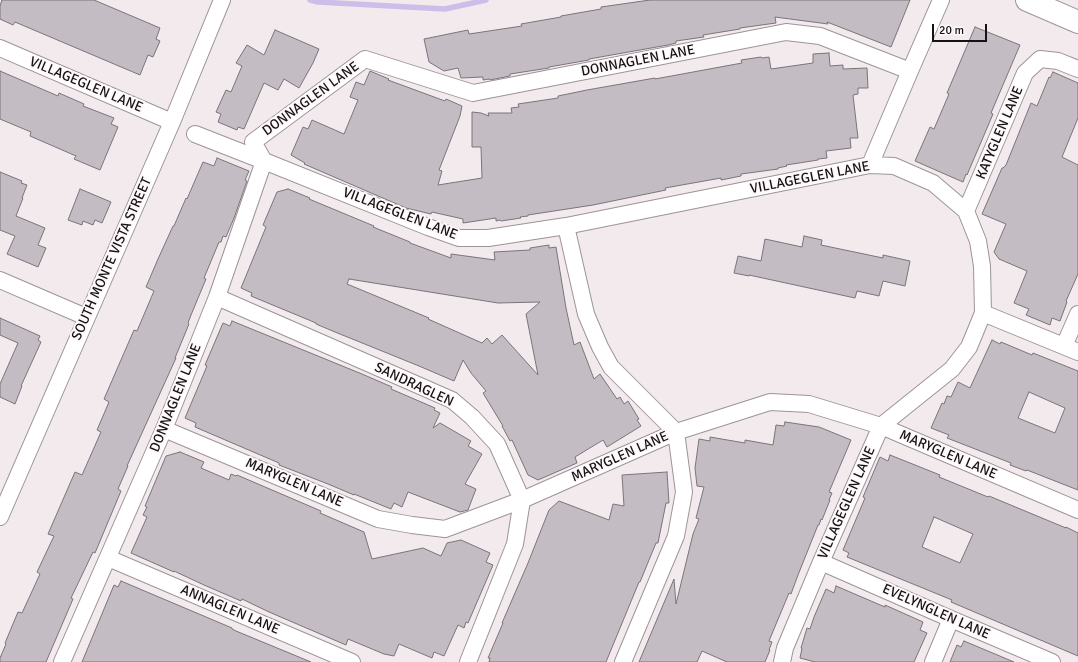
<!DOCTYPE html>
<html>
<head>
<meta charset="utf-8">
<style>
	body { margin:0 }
	#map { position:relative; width:1078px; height:662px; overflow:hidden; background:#f3eaed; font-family:Signika,sans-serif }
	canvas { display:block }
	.scale { position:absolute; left:932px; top:24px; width:55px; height:18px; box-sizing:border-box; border:2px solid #151213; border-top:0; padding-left:5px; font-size:12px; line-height:14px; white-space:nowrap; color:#151213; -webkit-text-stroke:3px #fef8fa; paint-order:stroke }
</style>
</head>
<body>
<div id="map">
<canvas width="1078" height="662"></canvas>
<div class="scale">20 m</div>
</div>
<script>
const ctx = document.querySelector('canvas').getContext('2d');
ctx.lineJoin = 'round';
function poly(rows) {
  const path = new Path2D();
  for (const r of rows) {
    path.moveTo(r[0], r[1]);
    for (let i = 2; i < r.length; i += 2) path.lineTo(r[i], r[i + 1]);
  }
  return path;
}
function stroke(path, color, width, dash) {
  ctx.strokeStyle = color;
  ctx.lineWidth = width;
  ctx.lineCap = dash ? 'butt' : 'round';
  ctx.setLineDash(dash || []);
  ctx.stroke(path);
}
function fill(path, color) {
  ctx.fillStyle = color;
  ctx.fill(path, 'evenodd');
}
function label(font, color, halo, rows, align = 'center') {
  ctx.font = font + ' Signika,sans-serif';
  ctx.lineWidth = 4;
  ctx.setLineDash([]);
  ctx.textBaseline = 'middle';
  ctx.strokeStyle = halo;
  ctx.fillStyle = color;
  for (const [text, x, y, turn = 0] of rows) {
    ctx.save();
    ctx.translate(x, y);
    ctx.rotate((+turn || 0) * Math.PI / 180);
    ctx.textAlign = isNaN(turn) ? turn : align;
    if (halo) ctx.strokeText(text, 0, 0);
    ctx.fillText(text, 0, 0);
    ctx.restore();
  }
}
const stream = poly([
	[310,0,318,2,445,9,486,0]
]);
const building = poly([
	[2,0,94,0,160,28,156,39,160,41,153,57,148,55,140,75,15,22,13,25,0,19,0,6,2,0],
	[650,0,910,0,891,47,827,22,828,24,775,17,776,23,740,28,740,29,703,35,704,37,676,41,676,43,668,45,589,59,589,60,549,67,549,68,510,74,510,76,490,80,489,79,483,80,483,77,461,78,458,68,444,71,429,62,424,39,468,30,469,34,522,26,521,24,561,17,561,16,601,9,601,7,650,0],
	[975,27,1020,45,991,113,993,114,967,175,966,174,963,182,915,161,930,127,934,129,949,94,947,93,975,27],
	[275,30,319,49,313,63,299,88,284,79,278,90,264,83,244,129,238,127,237,130,218,122,221,114,216,112,226,90,231,92,242,66,236,63,247,45,264,55,275,30],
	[829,53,830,66,843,65,843,69,867,68,868,88,858,88,858,94,853,95,858,138,850,138,851,148,826,151,827,158,818,159,818,160,786,165,787,166,778,168,778,169,741,174,741,176,721,180,721,178,665,188,666,190,593,205,528,215,528,216,520,217,521,218,501,221,500,220,496,221,496,218,463,223,463,219,432,212,431,214,406,208,304,164,305,163,291,155,303,127,308,129,312,120,344,134,358,100,350,97,356,82,364,85,370,71,389,79,388,80,445,101,446,99,462,106,460,116,439,170,442,171,438,185,482,178,481,147,472,147,472,112,481,113,489,116,488,113,512,113,511,108,519,107,518,104,558,98,558,96,587,90,655,78,655,79,742,63,741,60,761,57,762,58,769,57,771,69,813,63,813,54,829,53],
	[0,71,58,96,59,93,84,104,83,106,114,118,111,124,118,127,100,170,74,159,76,156,30,136,31,132,0,119,0,71],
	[1053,72,1078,83,1078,118,1062,157,1078,165,1078,274,1066,301,1067,302,1060,321,1052,318,1050,325,1026,315,1029,309,1014,303,1027,271,999,259,994,252,1006,224,982,214,1002,168,1003,168,1006,165,1031,103,1037,106,1049,77,1050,78,1053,72],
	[217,158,249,171,245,180,247,181,234,218,226,237,223,236,221,242,219,242,204,278,206,279,191,315,188,323,189,324,175,358,176,358,127,466,128,466,118,489,121,491,103,534,95,553,93,552,71,598,73,599,46,662,0,662,0,658,6,644,5,643,18,612,22,613,40,574,37,572,54,536,48,534,75,472,82,475,101,432,97,430,109,402,104,399,134,330,137,331,154,291,146,287,158,259,173,226,174,226,186,198,187,199,203,162,214,166,217,158],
	[0,172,22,181,21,183,27,185,22,198,23,198,16,216,45,228,38,245,46,248,38,267,7,254,15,236,0,230,0,172],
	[80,189,111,202,102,223,95,220,93,225,83,221,82,225,68,220,80,189],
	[288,189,310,198,309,199,374,226,373,227,410,242,410,243,451,258,451,254,495,260,494,252,530,250,530,248,549,245,549,248,556,247,566,308,574,345,580,342,594,379,600,374,617,399,620,397,624,404,628,401,639,419,637,420,641,426,607,447,603,440,575,457,577,463,538,480,528,475,512,440,510,441,502,426,503,426,483,393,486,391,471,373,463,360,454,381,419,366,335,332,316,324,316,323,251,296,252,293,241,288,266,227,263,225,277,192,288,189],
	[349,279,498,303,540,302,526,314,538,375,502,335,492,344,487,338,482,343,428,319,429,318,347,284,349,279],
	[804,236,822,240,821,245,883,258,883,255,910,261,905,286,883,281,879,296,857,291,855,298,749,275,749,276,734,273,738,256,761,261,765,239,802,247,804,236],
	[0,318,40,336,38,340,41,342,21,386,22,386,15,404,0,397,0,384,18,343,0,335,0,318],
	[232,321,362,374,392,387,391,389,435,408,434,410,440,413,433,428,440,423,471,441,468,446,482,454,465,484,476,489,468,510,460,512,408,492,402,507,394,503,391,509,354,494,354,495,328,484,279,465,279,463,195,427,196,423,185,418,207,366,205,365,223,323,230,326,232,321],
	[992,340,1000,344,1001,342,1032,355,1033,353,1078,371,1078,490,1027,470,1026,471,1010,465,1011,463,947,438,949,435,931,428,942,403,944,404,947,396,951,397,958,382,970,388,992,340],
	[1029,392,1065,408,1055,433,1018,418,1029,392],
	[785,422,819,427,851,440,829,492,832,493,829,500,830,500,822,520,821,519,819,525,818,525,798,575,791,594,789,593,769,641,772,642,769,650,770,650,765,662,727,662,702,651,697,662,639,662,674,579,676,604,693,534,699,519,696,518,704,487,697,486,695,468,699,439,710,441,710,437,745,443,745,440,773,445,776,425,784,426,785,422],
	[180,452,204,462,201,468,229,480,231,474,236,476,237,475,321,511,320,513,364,532,372,559,423,548,441,556,447,543,461,540,490,553,486,562,493,565,468,623,466,622,464,628,458,625,444,656,434,652,432,658,399,644,394,656,384,654,348,639,346,645,269,612,242,599,241,601,204,585,174,571,174,572,131,553,147,517,143,515,147,507,145,506,166,456,180,452],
	[890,455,940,475,939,477,988,497,989,496,1066,528,1066,527,1078,533,1078,656,951,602,952,600,847,557,849,553,843,550,865,498,863,497,880,457,888,461,890,455],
	[934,517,973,534,960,563,922,547,934,517],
	[667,472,669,503,666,503,658,543,656,543,640,582,639,582,606,662,489,662,490,658,488,658,503,623,502,623,528,563,549,510,559,501,609,520,613,504,624,506,622,475,667,472],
	[121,581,232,628,232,629,236,631,311,662,82,662,114,585,118,587,121,581],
	[836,586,885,607,885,605,923,622,920,630,927,633,914,662,815,662,800,658,802,648,801,648,807,628,810,629,814,617,826,589,834,593,836,586],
	[964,641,1014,662,950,662,957,645,961,647,964,641]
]);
const minor = poly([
	[0,48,172,122],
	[910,71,941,0],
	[195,134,264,161,428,227,459,238,488,238,566,226,870,165,894,166,933,183,966,211,978,241,982,266,983,313,969,347,952,369,881,426,821,562,785,648,782,662],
	[966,211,1025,73,1040,59,1058,61,1078,69],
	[566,226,586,314,600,347,611,367,676,432,684,492,676,536,623,662],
	[0,280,86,317],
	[217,297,452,400,472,417,497,444,522,500,515,544,468,662],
	[983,313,1078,352],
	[1064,346,1078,314],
	[164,429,378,519,412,525,445,529,522,500,676,432,770,402,809,404,881,426,1078,510],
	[0,517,172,122,222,0],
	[108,558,352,662],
	[821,562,951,619,1052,662],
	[62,662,164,429,217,297,264,161,253,142,365,59,473,93,786,32,820,36,910,71,870,165],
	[933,662,951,619]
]);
const secondary = poly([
	[1027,0,1078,22]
]);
const streetNames = [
	["DONNAGLEN LANE",638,61,-11],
	["VILLAGEGLEN LANE",86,85,23],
	["DONNAGLEN LANE",311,99,-36],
	["KATYGLEN LANE",1000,133,-67],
	["VILLAGEGLEN LANE",810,178,-11],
	["VILLAGEGLEN LANE",400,214,21],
	["SOUTH MONTE VISTA STREET",112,259,-66],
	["SANDRAGLEN",414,385,25],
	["DONNAGLEN LANE",176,398,-68],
	["MARYGLEN LANE",948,455,23],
	["MARYGLEN LANE",620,457,-24],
	["MARYGLEN LANE",294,483,23],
	["VILLAGEGLEN LANE",847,503,-66],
	["ANNAGLEN LANE",230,610,23],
	["EVELYNGLEN LANE",936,612,24]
];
stroke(stream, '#cbbee8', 5.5);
fill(building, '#c3bcc3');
stroke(building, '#7a747a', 1);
stroke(minor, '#9d9497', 18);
stroke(secondary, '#9d9497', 24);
stroke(minor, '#fff', 16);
stroke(secondary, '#fff', 22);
label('14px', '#151213', '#fef8fa', streetNames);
</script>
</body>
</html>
